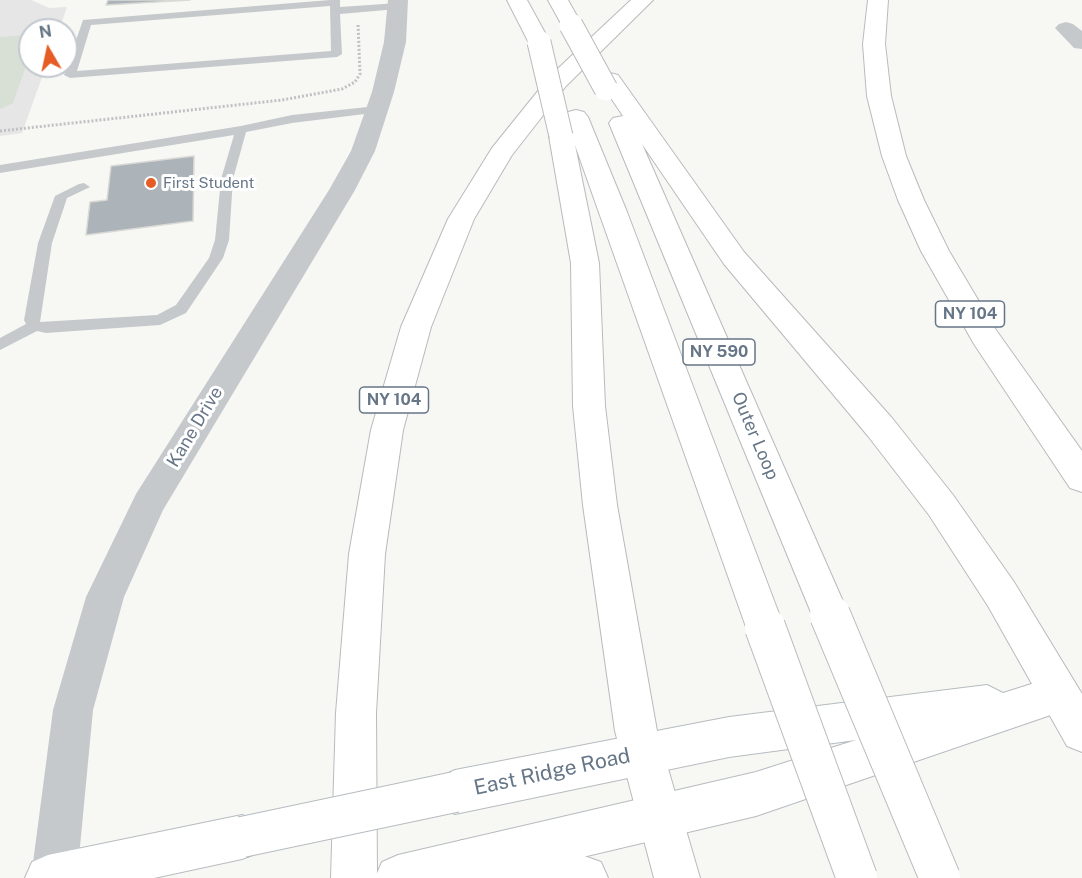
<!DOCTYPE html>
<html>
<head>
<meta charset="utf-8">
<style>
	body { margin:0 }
	#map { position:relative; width:1082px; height:878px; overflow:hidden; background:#f7f7f4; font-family:"Public Sans",sans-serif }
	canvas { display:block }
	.north { position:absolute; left:18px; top:18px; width:60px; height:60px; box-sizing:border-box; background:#fff; border:2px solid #c2c8cf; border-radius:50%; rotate:351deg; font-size:16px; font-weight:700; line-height:24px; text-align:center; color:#667686 }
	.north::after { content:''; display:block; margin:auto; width:21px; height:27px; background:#e65c25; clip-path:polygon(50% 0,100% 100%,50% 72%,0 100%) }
</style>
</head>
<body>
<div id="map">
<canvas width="1082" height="878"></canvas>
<div class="north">N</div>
</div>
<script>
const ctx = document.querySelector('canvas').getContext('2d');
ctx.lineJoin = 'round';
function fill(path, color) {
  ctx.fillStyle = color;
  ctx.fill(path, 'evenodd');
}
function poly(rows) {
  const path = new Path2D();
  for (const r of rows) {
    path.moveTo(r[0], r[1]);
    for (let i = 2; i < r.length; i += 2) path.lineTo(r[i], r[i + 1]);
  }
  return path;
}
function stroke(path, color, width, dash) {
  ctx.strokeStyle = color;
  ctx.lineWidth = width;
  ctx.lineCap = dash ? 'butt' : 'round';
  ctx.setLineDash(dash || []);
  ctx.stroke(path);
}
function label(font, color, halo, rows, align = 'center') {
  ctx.font = font + ' "Public Sans",sans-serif';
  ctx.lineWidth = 6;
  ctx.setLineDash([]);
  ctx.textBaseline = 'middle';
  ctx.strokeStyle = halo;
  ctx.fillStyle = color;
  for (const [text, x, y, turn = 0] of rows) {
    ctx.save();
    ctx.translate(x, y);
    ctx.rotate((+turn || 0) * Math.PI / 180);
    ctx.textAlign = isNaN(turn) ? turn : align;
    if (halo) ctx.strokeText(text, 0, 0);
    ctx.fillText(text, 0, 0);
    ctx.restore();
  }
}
const built = poly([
	[0,0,31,0,49,8,67,7,59,30,30,30,30,66,46,66,22,133,0,136]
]);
const green = poly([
	[30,35,30,54,13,103,0,109,0,37]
]);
const building = poly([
	[108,0,190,0,106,5,108,0],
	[194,156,193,221,86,235,90,202,107,200,111,166,194,156]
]);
const path = poly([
	[0,131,282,100,342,89,355,82,360,74,358,24]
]);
const service = poly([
	[330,0,340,0,340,7,398,3,403,6,398,9,340,14,342,54,337,57,70,78,64,75,83,20,330,0],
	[330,6,331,51,77,71,91,25,330,6],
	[377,106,383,110,381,112,292,123,246,132,233,179,229,240,223,258,186,313,160,325,46,333,37,331,0,350,0,338,26,324,24,320,38,243,55,196,79,184,84,183,90,187,67,198,52,243,40,322,157,315,176,305,209,258,215,240,221,179,234,135,0,173,0,165,241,126,292,115,377,106]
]);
const minor = poly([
	[388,0,408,0,406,42,394,92,375,151,355,190,163,510,124,597,93,710,77,878,31,878,53,710,86,597,136,494,329,190,351,151,372,92,384,42,388,0],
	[1066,22,1073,24,1082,31,1082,49,1074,48,1055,28,1059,24,1066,22]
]);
const secondary = poly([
	[1060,675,1074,681,1080,694,1074,707,756,816,494,878,375,878,382,862,398,855,756,772,856,740,729,757,455,814,440,807,433,792,440,777,455,770,729,717,987,685,1003,693,1060,675],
	[242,815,258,821,264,837,258,853,242,859,154,878,25,878,32,862,48,855,242,815]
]);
const motorway = poly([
	[507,0,527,0,550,42,547,47,531,47,507,0],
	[548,0,568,0,582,25,578,29,564,29,548,0],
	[631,0,653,0,566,86,512,155,474,219,431,327,403,430,385,554,376,713,377,878,331,878,336,713,349,554,371,430,401,327,448,219,492,148,550,76,631,0],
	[868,0,888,0,885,44,891,96,906,156,924,200,949,251,996,330,1082,451,1082,492,1070,488,974,344,921,251,898,200,882,156,867,96,863,44,868,0],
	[610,73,618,75,744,252,892,418,953,495,1014,582,1082,694,1082,752,1067,746,988,606,929,515,868,436,724,264,642,144,849,615,843,627,830,632,817,627,609,123,613,118,623,116,599,80,602,75,610,73],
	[576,110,584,112,588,117,627,212,784,627,779,639,765,644,751,639,746,627,575,145,599,263,605,406,617,505,657,731,700,878,654,878,615,731,583,505,573,406,571,263,549,136,552,131,561,129,569,131,564,117,568,112,576,110],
	[462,840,525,842,559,847,601,862,608,878,446,878,439,863,446,847,462,840]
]);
const secondaryBridge = poly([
	[242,837,455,792]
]);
const motorwayBridgeFar1 = poly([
	[571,25,606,89],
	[539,42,561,136]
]);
const motorwayBridge = poly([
	[830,615,940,878],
	[765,627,857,878]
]);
const markers = [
	[151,183,6,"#e65c25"]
];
const farPoinames = [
	["First Student",163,183]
];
const shields = [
	[970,314,69],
	[719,352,72],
	[394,400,69]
];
const shieldNames = [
	["NY 104",970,314],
	["NY 590",719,352],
	["NY 104",394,400]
];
const streetNames = [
	["Kane Drive",195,427,-59],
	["Outer Loop",755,436,67]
];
const nearStreetnames = [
	["East Ridge Road",552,772,-12]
];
fill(built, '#e5e6e5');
fill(green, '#d8dfd5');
fill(building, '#acb3b9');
stroke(building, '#d9d9d6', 1.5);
stroke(secondary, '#b7bcc1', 2);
stroke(motorway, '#b8bbbe', 2);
stroke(path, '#bfc1c3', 3, [2, 2]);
fill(service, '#c5c9cc');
fill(minor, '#c5c9cc');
fill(secondary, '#fff');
fill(motorway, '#fff');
stroke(secondaryBridge, '#b7bcc1', 42, []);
stroke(motorwayBridgeFar1, '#b8bbbe', 25, []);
stroke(motorwayBridge, '#b8bbbe', 42, []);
stroke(secondaryBridge, '#fff', 40);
stroke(motorwayBridgeFar1, '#fff', 23);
stroke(motorwayBridge, '#fff', 40);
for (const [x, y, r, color] of markers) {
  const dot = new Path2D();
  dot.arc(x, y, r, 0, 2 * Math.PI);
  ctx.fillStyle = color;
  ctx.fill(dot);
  stroke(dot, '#fff', 2);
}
label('15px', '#667686', '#fff', farPoinames, 'left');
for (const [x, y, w] of shields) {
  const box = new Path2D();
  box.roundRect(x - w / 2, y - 13, w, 26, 4.5);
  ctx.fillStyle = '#fff';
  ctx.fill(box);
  stroke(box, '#667686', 1.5);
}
label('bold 16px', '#667686', null, shieldNames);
label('18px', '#667686', '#fff', streetNames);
label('21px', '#667686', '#fff', nearStreetnames);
</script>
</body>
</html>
